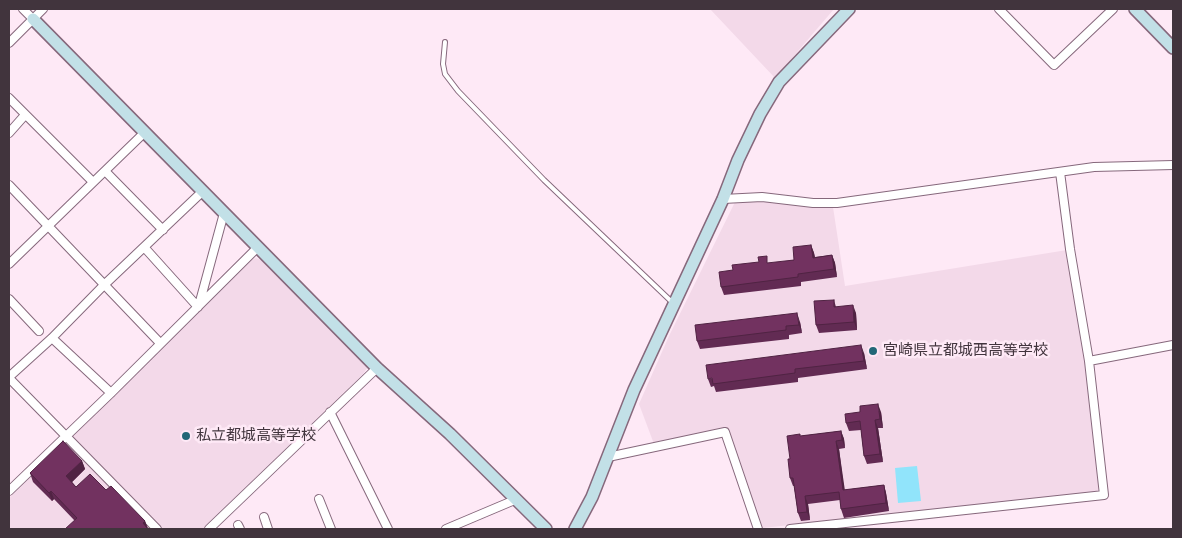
<!DOCTYPE html>
<html>
<head>
<meta charset="utf-8">
<style>
	body { margin:0 }
	#map { position:relative; width:1182px; height:538px; overflow:hidden; background:#fee9f6; font-family:"Open Sans",sans-serif }
	canvas { display:block }
	.frame { position:absolute; inset:0; border:10px solid #41343d; pointer-events:none }
</style>
</head>
<body>
<div id="map">
<canvas width="1182" height="538"></canvas>
<div class="frame"></div>
</div>
<script>
const ctx = document.querySelector('canvas').getContext('2d');
ctx.lineJoin = 'round';
function fill(path, color) {
  ctx.fillStyle = color;
  ctx.fill(path, 'evenodd');
}
function poly(rows) {
  const path = new Path2D();
  for (const r of rows) {
    path.moveTo(r[0], r[1]);
    for (let i = 2; i < r.length; i += 2) path.lineTo(r[i], r[i + 1]);
  }
  return path;
}
function stroke(path, color, width, dash) {
  ctx.strokeStyle = color;
  ctx.lineWidth = width;
  ctx.lineCap = dash ? 'butt' : 'round';
  ctx.setLineDash(dash || []);
  ctx.stroke(path);
}
function label(font, color, halo, rows, align = 'center') {
  ctx.font = font + ' "Open Sans","Noto Sans JP",sans-serif';
  ctx.lineWidth = 5;
  ctx.setLineDash([]);
  ctx.textBaseline = 'middle';
  ctx.strokeStyle = halo;
  ctx.fillStyle = color;
  for (const [text, x, y, turn = 0] of rows) {
    ctx.save();
    ctx.translate(x, y);
    ctx.rotate((+turn || 0) * Math.PI / 180);
    ctx.textAlign = isNaN(turn) ? turn : align;
    if (halo) ctx.strokeText(text, 0, 0);
    ctx.fillText(text, 0, 0);
    ctx.restore();
  }
}
const built = poly([
	[710,9,834,9,775,78],
	[761,201,833,207,845,286,1067,250,1087,366,1100,483,1097,493,762,528,758,525,727,428,654,444,639,404,669,336,735,202],
	[256,258,261,260,368,367,363,374,203,529,9,529,9,498,252,260]
]);
const water = poly([
	[917,466,921,501,898,503,895,468]
]);
const lane = poly([
	[445,42,443,64,445,74,458,91,544,180,673,303]
]);
const street = poly([
	[23,9,33,19],
	[999,9,1054,65,1113,9],
	[9,43,43,9],
	[9,98,93,182],
	[9,133,25,115],
	[105,171,163,230],
	[9,185,160,343],
	[723,199,762,197,813,203,837,203,1094,167,1173,165],
	[144,247,198,307],
	[9,264,145,132],
	[9,299,39,331],
	[199,305,224,213],
	[52,338,111,393],
	[1089,361,1173,345],
	[9,377,52,338,104,285,203,191],
	[9,378,157,529],
	[330,412,388,529],
	[608,457,725,432,758,529],
	[9,491,111,393,258,247],
	[319,499,331,529],
	[264,517,268,529],
	[238,525,240,529],
	[209,529,377,368],
	[446,529,517,499],
	[790,529,1104,495,1089,361,1070,249,1060,172]
]);
const secondary = poly([
	[1135,9,1173,48],
	[33,19,377,368,450,434,546,529],
	[575,529,592,497,634,390,723,199,738,160,760,114,779,82,849,9]
]);
const wall = poly([
	[811,245,814,253,815,257,832,255,835,263,837,277,801,282,801,286,724,295,721,287,733,270,794,260],
	[834,300,836,307,856,313,857,330,819,333,816,325],
	[800,322,802,333,789,335,789,339,700,349,697,341],
	[864,353,867,369,798,378,798,382,716,392,714,386,711,387,708,379],
	[881,412,883,428,878,428,883,462,867,464,864,456,861,430,849,431,846,423],
	[841,431,844,439,845,448,839,449,844,490,884,485,886,493,889,511,844,518,841,509,840,500,808,504,810,520,801,521,798,513,794,486,793,486,790,478,790,459,801,436],
	[82,461,85,469,72,482,76,487,106,490,145,521,148,529,74,520,54,499,52,501,33,482,30,473]
]);
const shadedWall = poly([
	[811,245,814,253,816,266,813,258],
	[832,255,835,263,837,277,834,269],
	[853,305,856,313,857,330,854,322],
	[797,313,800,322,802,333,799,325],
	[861,345,864,353,867,369,864,361],
	[878,404,881,412,883,428,880,419],
	[875,420,878,428,883,462,880,454],
	[841,431,844,439,845,448,842,440],
	[836,441,839,449,846,498,843,490],
	[82,461,85,469,69,485,66,476],
	[884,485,886,493,889,511,886,503],
	[51,491,54,499,52,501,49,493],
	[805,496,808,504,810,520,807,512],
	[145,521,148,529,145,529,143,523]
]);
const building = poly([
	[811,245,813,258,832,255,834,269,798,274,798,277,721,287,719,272,733,270,732,265,759,262,758,257,767,256,767,263,794,260,793,247,811,245],
	[834,300,834,307,853,305,854,322,816,325,814,301,834,300],
	[797,313,799,325,786,326,786,330,697,341,695,325,797,313],
	[861,345,864,361,795,369,795,373,713,384,712,378,708,379,706,365,861,345],
	[878,404,880,419,875,420,880,454,864,456,860,421,846,423,845,414,860,412,860,406,878,404],
	[841,431,842,440,836,441,843,490,884,485,886,503,841,509,839,492,805,496,807,512,798,513,793,478,790,478,788,459,790,459,787,436,800,434,800,436,841,431],
	[63,441,82,461,66,476,76,487,90,474,106,490,111,486,145,521,143,523,148,529,65,529,77,518,51,491,49,493,30,473,63,441]
]);
const markers = [
	[873,351,5,"#226777"],
	[186,436,5,"#226777"]
];
const poiNames = [
	["宮崎県立都城西高等学校",883,351],
	["私立都城高等学校",196,436]
];
fill(built, '#f3d9e9');
fill(water, '#91e4fb');
stroke(lane, '#86687c', 6);
stroke(street, '#86687c', 10);
stroke(secondary, '#86687c', 14);
stroke(lane, '#fff', 4);
stroke(street, '#fff', 8);
stroke(secondary, '#c2e0e7', 11);
fill(wall, '#622b53');
fill(shadedWall, '#502343');
fill(building, '#723260');
stroke(building, '#502343', 1);
for (const [x, y, r, color] of markers) {
  const dot = new Path2D();
  dot.arc(x, y, r, 0, 2 * Math.PI);
  ctx.fillStyle = color;
  ctx.fill(dot);
  stroke(dot, '#fee9f6', 2);
}
label('15px', '#41343d', '#fee9f6', poiNames, 'left');
</script>
</body>
</html>
